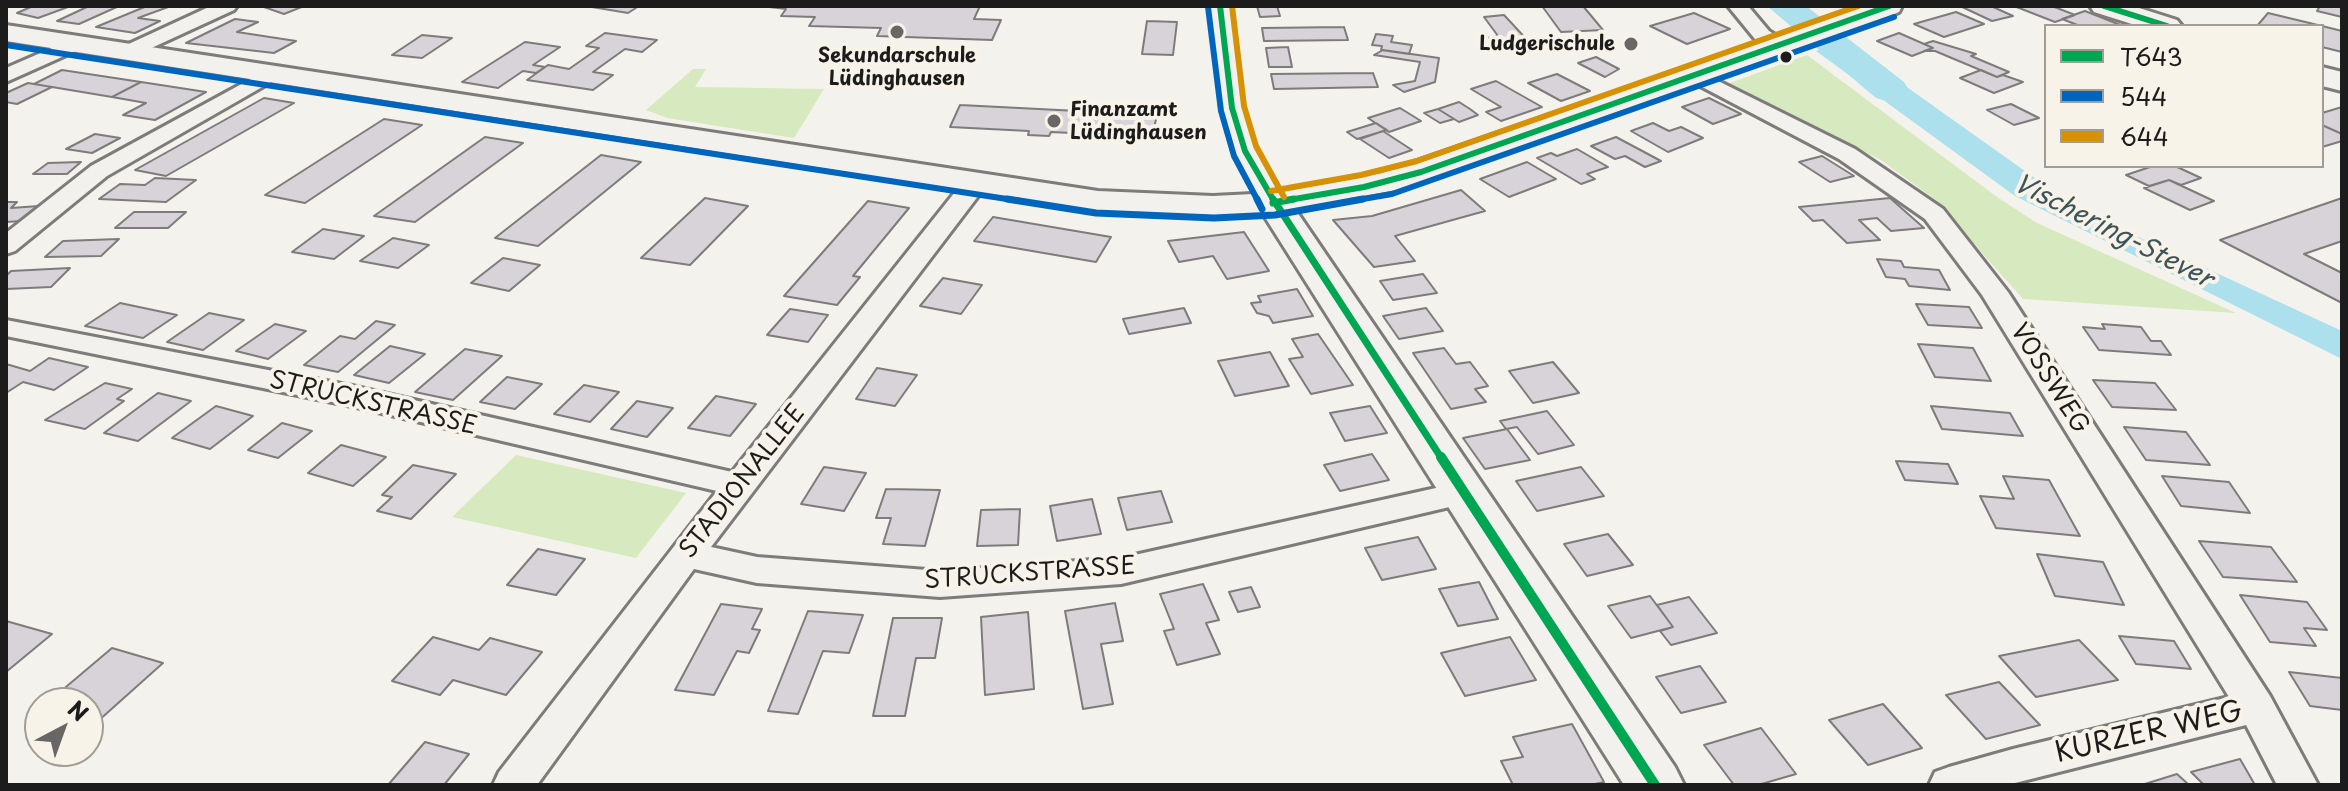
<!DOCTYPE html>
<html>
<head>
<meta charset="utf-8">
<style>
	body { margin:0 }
	#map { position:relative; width:2348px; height:791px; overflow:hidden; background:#f4f2ec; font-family:"Playpen Sans",sans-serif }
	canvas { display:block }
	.frame { position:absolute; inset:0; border:8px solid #1c1c1c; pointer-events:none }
	.legend { position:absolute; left:2044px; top:24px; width:280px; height:144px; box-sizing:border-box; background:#f7f3e8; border:2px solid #9f9d96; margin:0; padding:10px 14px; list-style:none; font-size:24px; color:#1c1c1c }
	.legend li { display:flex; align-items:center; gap:16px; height:40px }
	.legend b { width:40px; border:2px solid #9f9d96 }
	.north { position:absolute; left:24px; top:687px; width:80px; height:80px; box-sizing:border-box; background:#f7f3e8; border:2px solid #9f9d96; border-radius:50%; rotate:41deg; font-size:22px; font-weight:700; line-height:32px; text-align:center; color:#1c1c1c }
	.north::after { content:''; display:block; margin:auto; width:28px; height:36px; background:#686765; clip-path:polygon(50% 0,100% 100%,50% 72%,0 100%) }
</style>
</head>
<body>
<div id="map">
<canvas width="2348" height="791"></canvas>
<div class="frame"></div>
<ul class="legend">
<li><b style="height:10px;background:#00a651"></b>T643</li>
<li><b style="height:10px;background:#0065bd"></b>544</li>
<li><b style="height:10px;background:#d69104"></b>644</li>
</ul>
<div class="north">N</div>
</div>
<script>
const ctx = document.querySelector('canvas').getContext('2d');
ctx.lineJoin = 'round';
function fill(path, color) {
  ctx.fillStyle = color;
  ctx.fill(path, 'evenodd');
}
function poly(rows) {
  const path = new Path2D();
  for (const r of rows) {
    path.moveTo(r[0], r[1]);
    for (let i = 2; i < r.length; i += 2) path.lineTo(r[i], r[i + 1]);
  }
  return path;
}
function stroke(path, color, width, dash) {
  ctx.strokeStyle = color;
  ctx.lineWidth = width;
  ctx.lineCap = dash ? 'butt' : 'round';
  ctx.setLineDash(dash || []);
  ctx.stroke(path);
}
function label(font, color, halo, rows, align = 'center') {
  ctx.font = font + ' "Playpen Sans",sans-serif';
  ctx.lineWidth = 8;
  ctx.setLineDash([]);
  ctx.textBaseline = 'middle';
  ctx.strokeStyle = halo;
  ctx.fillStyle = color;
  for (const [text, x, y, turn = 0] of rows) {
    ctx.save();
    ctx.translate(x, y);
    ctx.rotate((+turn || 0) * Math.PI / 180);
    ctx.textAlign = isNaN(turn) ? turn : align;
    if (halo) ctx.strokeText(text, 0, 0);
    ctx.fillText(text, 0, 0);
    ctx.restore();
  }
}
const green = poly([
	[1807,55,1997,197,2037,223,2236,313,2023,299,1934,199,1881,160,1727,84],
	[693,69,706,69,695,87,824,89,794,138,667,118,646,110],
	[516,455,686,493,636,558,452,517]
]);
const water = poly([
	[1842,41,2039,181,2036,183,2080,210,2342,331,2342,359,2015,196,1816,51]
]);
const river = poly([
	[1767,6,1806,6,1904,82,1909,90,1904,98,1890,102,1876,98,1767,6]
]);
const building = poly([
	[33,6,67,6,68,7,38,18,17,13,33,6],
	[89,6,119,6,79,24,57,21,89,6],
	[147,6,171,6,138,18,160,21,135,33,96,27,147,6],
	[261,6,304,6,284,14,261,6],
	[586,6,639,6,628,13,586,6],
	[761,6,980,6,974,19,1001,20,992,40,877,36,881,28,809,26,815,17,781,16,786,9,761,6],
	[1257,6,1277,6,1280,16,1260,17,1257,6],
	[1542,6,1583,6,1603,30,1561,32,1542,6],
	[1960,6,1991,6,2013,16,1992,21,1960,6],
	[2014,6,2052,6,2075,15,2055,22,2014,6],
	[2320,6,2342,6,2342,17,2317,11,2320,6],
	[2085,11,2123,26,2080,26,2062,19,2085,11],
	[1956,12,1984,24,1944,37,1914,24,1956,12],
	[1694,13,1730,29,1687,44,1650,26,1694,13],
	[2268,13,2322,26,2257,26,2268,13],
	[1504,15,1530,43,1494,46,1487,38,1498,36,1484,17,1504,15],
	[235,19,258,22,237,32,296,41,274,53,186,43,235,19],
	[1147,21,1177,22,1173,55,1142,54,1147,21],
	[2322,26,2342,31,2342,52,2322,47,2322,26],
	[1344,27,1348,40,1264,41,1262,28,1344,27],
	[605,33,657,40,642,52,625,49,593,72,613,75,593,90,527,80,548,65,569,69,599,48,586,46,605,33],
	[1899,33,1924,44,1933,48,1912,56,1877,41,1899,33],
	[1376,34,1393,36,1391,42,1412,45,1409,54,1381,50,1382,46,1372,45,1376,34],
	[422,35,452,38,422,58,392,55,422,35],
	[1933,41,1976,54,1971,56,2009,72,1997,77,1935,51,1924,51,1933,48,1924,44,1933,41],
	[525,42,560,47,533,65,545,67,536,73,523,71,498,88,462,82,525,42],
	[1288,47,1292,67,1269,67,1266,48,1288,47],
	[1383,50,1439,58,1435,82,1404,92,1393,85,1415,81,1420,62,1374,55,1383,50],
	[1596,57,1619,69,1605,77,1578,63,1596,57],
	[62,70,141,82,112,97,34,84,62,70],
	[1981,70,1997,77,2003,75,2023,82,1994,93,1960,78,1981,70],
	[1373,73,1378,87,1274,89,1271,74,1373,73],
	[1557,74,1590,91,1561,101,1528,83,1557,74],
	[1496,81,1542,107,1501,121,1486,112,1501,107,1471,89,1496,81],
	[141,82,206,92,155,120,123,115,146,103,112,97,141,82],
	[28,83,52,87,17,104,6,102,6,93,28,83],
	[264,98,294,103,166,176,135,170,264,98],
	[1709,98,1741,114,1713,124,1682,107,1709,98],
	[1459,102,1470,109,1478,115,1459,122,1438,109,1459,102],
	[2011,104,2039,118,2014,125,1987,110,2011,104],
	[960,105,1157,115,1152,137,1051,132,1049,136,1028,135,1029,131,950,127,960,105],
	[2342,107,2342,134,2322,125,2322,113,2342,107],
	[1400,108,1421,121,1389,132,1368,118,1400,108],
	[1438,109,1454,119,1440,123,1424,113,1438,109],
	[384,119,422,125,305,203,265,195,384,119],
	[1376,123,1387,130,1357,139,1347,132,1376,123],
	[1653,123,1669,131,1681,127,1703,138,1668,152,1631,131,1653,123],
	[2322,125,2342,134,2342,141,2322,147,2322,125],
	[1383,131,1392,137,1412,150,1389,158,1360,139,1383,131],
	[95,134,120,138,92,153,66,149,95,134],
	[485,137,523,143,415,222,374,216,485,137],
	[1616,137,1661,161,1645,167,1625,156,1615,159,1591,146,1616,137],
	[1577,149,1608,167,1587,174,1595,179,1581,184,1537,158,1551,153,1557,156,1577,149],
	[601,155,641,162,538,246,495,238,601,155],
	[1822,156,1854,176,1830,182,1799,162,1822,156],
	[81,162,67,174,33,174,48,163,81,162],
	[1527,162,1556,179,1509,197,1480,179,1527,162],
	[2153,166,2175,166,2201,178,2181,185,2169,180,2149,186,2126,175,2153,166],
	[155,178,196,180,166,202,99,199,120,184,145,185,155,178],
	[2169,180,2214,201,2190,210,2144,188,2169,180],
	[1461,190,1485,211,1395,236,1415,261,1374,267,1333,220,1372,216,1461,190],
	[705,198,748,206,690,265,641,258,705,198],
	[1890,198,1924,228,1891,231,1877,218,1859,220,1880,240,1847,243,1823,220,1813,221,1799,207,1890,198],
	[2342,198,2342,241,2304,254,2342,273,2342,303,2220,240,2342,198],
	[868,201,909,208,853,276,860,277,837,305,784,296,868,201],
	[6,202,17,202,11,208,39,206,22,221,6,222,6,202],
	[134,212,186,212,168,228,115,228,134,212],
	[993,217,1111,237,1096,262,974,241,993,217],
	[323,229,364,236,334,259,292,252,323,229],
	[1244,232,1269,271,1227,279,1213,256,1179,262,1168,241,1244,232],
	[393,238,429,245,398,268,360,261,393,238],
	[119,239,101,256,45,257,63,241,119,239],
	[503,258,540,265,509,291,471,283,503,258],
	[1877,259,1901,261,1904,267,1939,270,1950,290,1909,286,1905,279,1886,277,1877,259],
	[70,268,51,287,6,289,6,276,11,271,70,268],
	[1423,274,1437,293,1393,300,1380,281,1423,274],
	[943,278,982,285,961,314,920,306,943,278],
	[1297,289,1313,316,1273,323,1269,316,1257,313,1251,303,1261,302,1258,296,1297,289],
	[120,303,177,315,143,338,85,326,120,303],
	[1916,304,1969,307,1982,328,1928,325,1916,304],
	[1184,308,1191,323,1129,334,1123,319,1184,308],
	[1426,308,1443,331,1399,339,1383,316,1426,308],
	[790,309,828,315,808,342,767,335,790,309],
	[209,313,244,320,203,350,167,342,209,313],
	[376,321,395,325,338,372,304,365,340,336,355,339,376,321],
	[275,324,306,331,268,359,236,351,275,324],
	[2102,324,2141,327,2151,341,2161,341,2171,355,2099,350,2083,327,2105,329,2102,324],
	[1318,334,1353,385,1311,394,1289,359,1303,357,1292,339,1318,334],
	[1918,344,1973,348,1991,381,1935,377,1918,344],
	[390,346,425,354,389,383,354,375,390,346],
	[1444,348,1456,364,1470,362,1488,386,1475,389,1486,402,1451,409,1413,353,1444,348],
	[465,349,502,356,453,400,415,392,465,349],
	[1270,352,1289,386,1235,396,1218,361,1270,352],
	[49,358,88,367,54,390,23,382,6,393,6,364,30,371,49,358],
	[1553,362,1579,393,1533,403,1509,371,1553,362],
	[877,368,917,375,895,406,856,399,877,368],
	[507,377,542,384,515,409,480,402,507,377],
	[2093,380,2155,383,2176,410,2112,407,2093,380],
	[105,383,132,389,117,399,124,401,85,429,45,420,105,383],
	[584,385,619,392,590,422,554,414,584,385],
	[158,393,191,401,138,441,104,433,158,393],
	[716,396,756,404,730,436,688,428,716,396],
	[637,401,673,408,647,437,611,429,637,401],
	[216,406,253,416,210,449,172,438,216,406],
	[1370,406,1387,433,1345,441,1330,413,1370,406],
	[1931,406,2010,413,2023,436,1942,429,1931,406],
	[1547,411,1574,445,1538,454,1517,427,1506,429,1500,421,1547,411],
	[282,423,312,431,278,458,248,450,282,423],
	[2124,427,2186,432,2210,465,2146,460,2124,427],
	[1507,429,1530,460,1485,469,1463,438,1507,429],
	[341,445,386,457,353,486,308,473,341,445],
	[1372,454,1389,480,1340,491,1324,465,1372,454],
	[1896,461,1948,464,1958,484,1905,480,1896,461],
	[413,465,456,474,411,519,377,511,392,497,382,495,413,465],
	[824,467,866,473,844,511,801,504,824,467],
	[1581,467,1604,496,1537,511,1516,481,1581,467],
	[2003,476,2049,480,2080,536,1996,528,1980,496,2014,499,2003,476],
	[2162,476,2229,482,2250,513,2181,506,2162,476],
	[886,489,940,490,925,546,883,544,891,518,876,518,886,489],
	[1161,491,1172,522,1127,530,1118,498,1161,491],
	[1092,499,1101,534,1057,541,1050,506,1092,499],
	[1020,509,1018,545,977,546,981,510,1020,509],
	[1608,534,1633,565,1587,576,1564,544,1608,534],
	[1418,537,1436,569,1382,580,1365,548,1418,537],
	[2199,541,2271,547,2297,582,2223,577,2199,541],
	[538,549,585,559,556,595,507,585,538,549],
	[2037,554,2103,562,2124,605,2055,596,2037,554],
	[1479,582,1498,619,1458,626,1439,589,1479,582],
	[1203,584,1219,620,1206,623,1220,654,1177,665,1164,631,1174,629,1160,594,1203,584],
	[1251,587,1260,607,1238,612,1229,592,1251,587],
	[2240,595,2307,602,2327,630,2304,628,2316,646,2270,642,2240,595],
	[1650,596,1673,627,1631,638,1608,606,1650,596],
	[1689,597,1717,633,1671,645,1660,631,1673,627,1657,605,1689,597],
	[1115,603,1123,641,1101,644,1113,704,1083,709,1065,611,1115,603],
	[721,604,762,609,752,629,760,630,749,653,737,651,714,695,675,690,721,604],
	[808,611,863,615,849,653,823,651,798,714,768,711,808,611],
	[1028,612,1034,689,985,695,981,617,1028,612],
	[893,618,942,618,935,658,916,658,905,716,873,716,893,618],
	[6,621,52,634,6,672,6,621],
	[2119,636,2174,641,2191,669,2136,664,2119,636],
	[433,637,479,650,490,638,542,652,506,695,453,680,440,695,392,681,433,637],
	[1510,637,1536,680,1465,696,1441,653,1510,637],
	[2079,640,2118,680,2036,697,1999,656,2079,640],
	[112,648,163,663,88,730,88,703,47,703,112,648],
	[1700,666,1726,702,1681,713,1656,677,1700,666],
	[2289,672,2342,678,2342,710,2310,706,2289,672],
	[1999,682,2040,725,1986,739,1946,695,1999,682],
	[1883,704,1922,748,1868,765,1829,720,1883,704],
	[1572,724,1604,782,1590,785,1513,785,1501,761,1523,757,1513,737,1572,724],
	[1761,728,1796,774,1758,785,1734,785,1704,745,1761,728],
	[425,742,469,754,444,785,388,785,425,742],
	[2240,759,2255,785,2204,785,2191,772,2240,759],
	[2177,774,2189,785,2141,785,2148,783,2177,774]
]);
const street = poly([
	[211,6,237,6,234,10,134,56,120,56,117,52,120,48,211,6],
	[1210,6,1230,6,1243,108,1257,151,1285,203,1282,208,1264,208,1233,151,1221,108,1210,6],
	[1728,6,1748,6,1769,31,1788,43,1791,47,1788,51,1774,51,1755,39,1728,6],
	[75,38,82,40,85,44,82,48,6,82,6,68,75,38],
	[271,68,278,70,282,74,278,78,107,176,15,251,6,254,6,233,91,166,271,68],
	[1696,70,1855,149,1943,209,2008,292,2270,696,2318,785,2277,785,2246,725,2007,785,1929,785,1935,772,1949,767,2013,749,2229,697,1982,295,1925,219,1839,159,1689,80,1685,76,1689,72,1696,70],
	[976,175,985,177,988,182,985,187,711,547,757,557,940,571,1121,558,1463,482,1475,485,1479,493,1475,501,1121,584,940,597,757,583,694,569,537,785,493,785,499,772,717,491,352,406,6,336,6,320,352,386,732,472,967,177,976,175]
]);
const secondary = poly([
	[1865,6,1902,6,1899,12,1858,29,1401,189,1295,209,1675,767,1684,785,1624,785,1263,214,1213,216,1098,211,6,41,6,25,1098,191,1213,196,1273,193,1382,173,1865,6]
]);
const primary = poly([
	[2090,6,2133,6,2177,20,2182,26,2138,26,2094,12,2090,6],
	[2322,67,2342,72,2342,91,2322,86,2322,67]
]);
const bus1Far2 = poly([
	[1220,6,1232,108,1245,151,1274,201],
	[2104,6,2167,26],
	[1283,201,1364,187,1421,172,1889,6]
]);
const bus1Far1 = poly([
	[1273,199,1442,459],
	[1273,203,1294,199]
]);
const bus1 = poly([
	[1441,457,1655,785]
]);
const bus2Far1 = poly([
	[1208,7,1221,111,1234,156,1258,201],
	[6,45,1020,201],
	[1351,201,1392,194,1894,17]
]);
const bus2 = poly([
	[1007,199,1096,213,1214,218,1275,215,1363,199],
	[1257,199,1262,209]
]);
const bus3 = poly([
	[1232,6,1244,106,1256,146,1284,197],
	[1271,191,1361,175,1417,161,1858,6]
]);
const markers = [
	[897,32,8,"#686765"],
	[1631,44,8,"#686765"],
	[1786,57,7,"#1c1c1c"],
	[1054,121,8,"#686765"]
];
const farPoinames = [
	["Ludgerischule",1615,44],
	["Sekundarschule",897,56,"center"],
	["Lüdinghausen",897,79,"center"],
	["Finanzamt",1070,110,"left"],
	["Lüdinghausen",1070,133,"left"]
];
const streetNames = [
	["VOSSWEG",2049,379,58],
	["STRUCKSTRASSE",373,404,13],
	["STADIONALLEE",743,482,-52],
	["STRUCKSTRASSE",1030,574,-4]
];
const waterNames = [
	["Vischering-Stever",2113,232,27]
];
const nearStreetnames = [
	["KURZER WEG",2149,733,-13]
];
fill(green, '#d7e9bf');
fill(water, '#ace0ed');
fill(river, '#ace0ed');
fill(building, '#d8d3d9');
stroke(building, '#7d7c7a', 2);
stroke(street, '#7d7c7a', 6);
stroke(secondary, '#7d7c7a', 6);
stroke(primary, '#7d7c7a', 6);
fill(street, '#f2f1ed');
fill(secondary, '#f2f1ed');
fill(primary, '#f2f1ed');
stroke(bus1Far2, '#00a651', 6);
stroke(bus1Far1, '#00a651', 7);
stroke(bus1, '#00a651', 10);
stroke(bus2Far1, '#0065bd', 6);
stroke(bus2, '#0065bd', 7);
stroke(bus3, '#d69104', 6);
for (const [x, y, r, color] of markers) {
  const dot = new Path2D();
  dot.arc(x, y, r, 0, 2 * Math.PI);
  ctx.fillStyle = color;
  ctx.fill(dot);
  stroke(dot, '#f7f3e8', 3);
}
label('bold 20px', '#1c1c1c', '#f7f3e8', farPoinames, 'right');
label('24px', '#1c1c1c', '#f7f3e8', streetNames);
label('italic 26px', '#3e545b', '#f7f3e8', waterNames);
label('28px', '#1c1c1c', '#f7f3e8', nearStreetnames);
</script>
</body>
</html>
